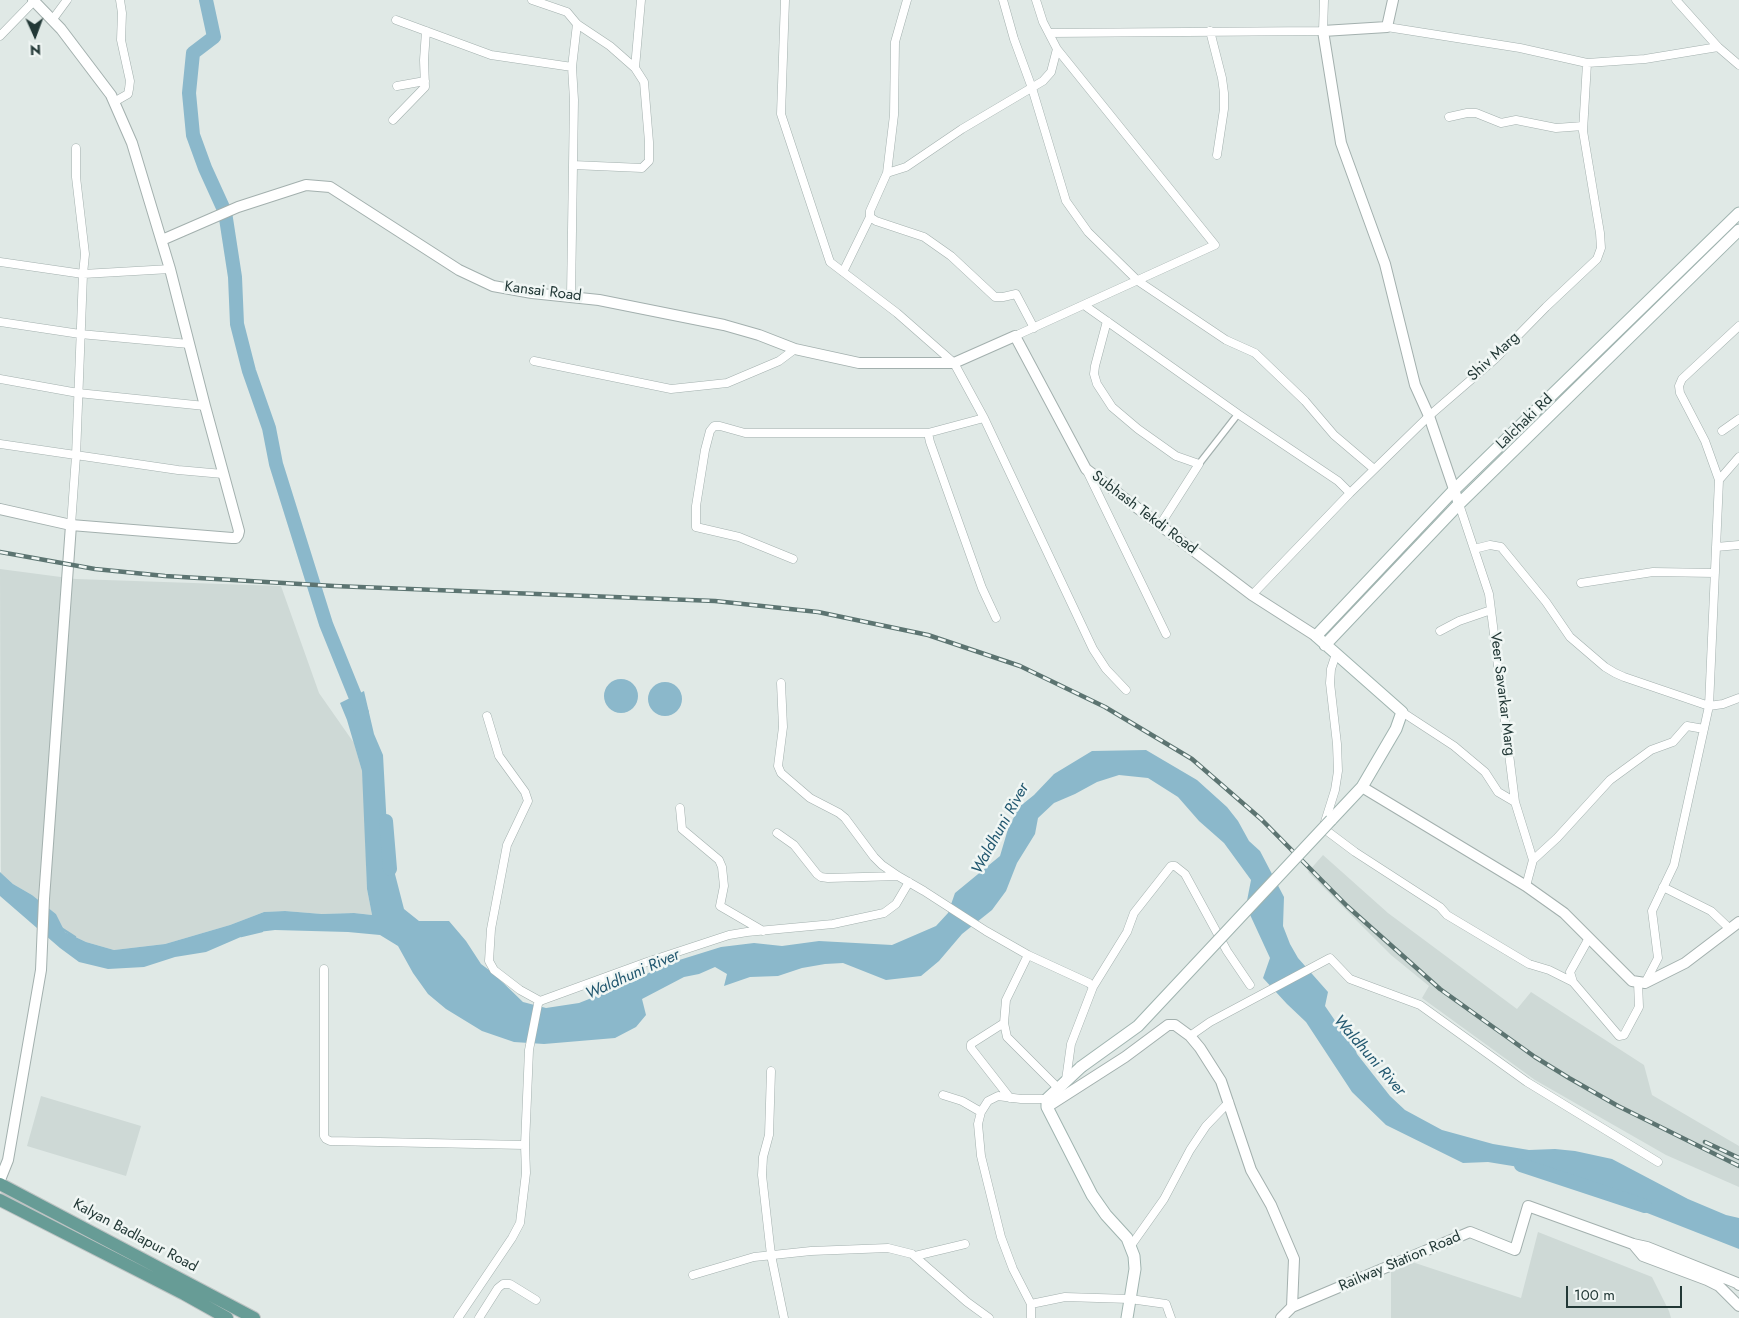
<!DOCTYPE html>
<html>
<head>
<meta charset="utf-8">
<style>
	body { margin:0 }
	#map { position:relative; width:1739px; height:1318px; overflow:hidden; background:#e0e9e6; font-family:Jost,sans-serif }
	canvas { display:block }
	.north { position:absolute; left:10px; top:10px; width:50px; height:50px; -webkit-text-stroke:4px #f0f6f4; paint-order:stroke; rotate:178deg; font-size:14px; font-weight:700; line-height:20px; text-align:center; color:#223836 }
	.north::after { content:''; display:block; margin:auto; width:18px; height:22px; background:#223836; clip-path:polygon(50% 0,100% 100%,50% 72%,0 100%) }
	.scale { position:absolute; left:1566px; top:1286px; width:116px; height:22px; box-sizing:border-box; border:2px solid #223836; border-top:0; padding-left:6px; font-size:15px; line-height:18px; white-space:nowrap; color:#223836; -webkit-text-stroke:4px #f0f6f4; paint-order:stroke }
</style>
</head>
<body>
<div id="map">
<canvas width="1739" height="1318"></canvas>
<div class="north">N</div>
<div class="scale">100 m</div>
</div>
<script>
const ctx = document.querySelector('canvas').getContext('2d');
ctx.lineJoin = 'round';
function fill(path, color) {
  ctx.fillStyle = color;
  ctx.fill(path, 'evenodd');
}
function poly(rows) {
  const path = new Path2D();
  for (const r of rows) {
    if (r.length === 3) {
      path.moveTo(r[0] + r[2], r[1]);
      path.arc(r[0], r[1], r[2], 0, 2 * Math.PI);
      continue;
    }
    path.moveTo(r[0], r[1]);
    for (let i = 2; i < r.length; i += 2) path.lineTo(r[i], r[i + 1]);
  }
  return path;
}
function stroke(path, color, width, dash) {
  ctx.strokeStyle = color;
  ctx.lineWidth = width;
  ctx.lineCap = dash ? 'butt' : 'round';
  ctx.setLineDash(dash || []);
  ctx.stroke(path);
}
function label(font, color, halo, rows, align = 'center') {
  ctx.font = font + ' Jost,sans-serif';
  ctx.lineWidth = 5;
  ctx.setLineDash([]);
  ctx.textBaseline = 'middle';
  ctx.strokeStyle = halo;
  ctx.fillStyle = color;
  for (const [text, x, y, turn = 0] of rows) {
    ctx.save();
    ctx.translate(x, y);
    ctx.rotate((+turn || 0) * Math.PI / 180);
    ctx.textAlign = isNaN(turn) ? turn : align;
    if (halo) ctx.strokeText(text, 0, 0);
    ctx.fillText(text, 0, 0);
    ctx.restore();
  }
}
const built = poly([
	[0,569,76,579,281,586,319,693,354,743,362,771,364,790,367,889,372,915,354,913,322,914,285,911,264,912,230,925,165,944,114,950,86,942,65,932,56,914,32,895,13,884,1,873],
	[1323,855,1388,913,1517,1009,1531,992,1644,1065,1652,1095,1739,1146,1739,1187,1666,1155,1535,1080,1422,998,1429,986,1391,955,1308,872],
	[41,1096,141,1126,126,1176,27,1146],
	[1538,1232,1652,1277,1669,1311,1671,1318,1391,1318,1391,1255,1521,1298]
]);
const water = poly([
	[621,696,17],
	[665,699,17],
	[364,691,374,734,383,755,388,847,404,909,419,921,449,921,466,941,481,964,493,973,523,1002,546,1008,579,1003,637,980,660,966,721,947,754,943,782,946,819,941,892,945,936,926,948,913,955,893,1000,856,1008,829,1019,807,1034,795,1054,774,1092,751,1146,750,1197,780,1227,807,1238,821,1249,841,1260,851,1284,897,1283,926,1290,944,1298,958,1328,992,1325,1006,1336,1022,1350,1035,1357,1054,1390,1096,1405,1110,1442,1130,1493,1144,1529,1150,1555,1149,1575,1151,1612,1159,1688,1199,1726,1215,1739,1218,1739,1249,1637,1209,1626,1199,1613,1192,1574,1176,1488,1162,1463,1163,1386,1125,1352,1092,1306,1022,1287,1004,1263,978,1270,958,1246,906,1251,880,1224,843,1199,821,1178,797,1148,778,1119,775,1097,782,1075,794,1054,803,1038,818,1035,834,1017,863,1006,891,992,910,962,934,939,961,921,976,886,980,843,963,825,964,802,968,778,976,750,977,724,986,727,974,715,967,699,974,684,977,642,999,646,1015,636,1027,615,1038,544,1044,514,1042,482,1031,446,1009,428,994,413,973,398,946,380,935,348,932,275,930,250,933,206,952,175,957,144,967,108,969,79,962,60,948,0,896,0,872,13,884,32,895,56,914,65,932,86,942,114,950,165,944,230,925,264,912,285,911,322,914,354,913,372,915,367,889,362,771,347,720,340,703]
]);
const stream = poly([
	[61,928,75,937],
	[241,936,262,931]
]);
const river = poly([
	[206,0,214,37,193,53,189,93,193,135,205,168,225,212,235,277,237,324,249,371,269,428,276,464,326,624,362,713],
	[386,821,390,869],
	[1521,1165,1645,1206]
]);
const pedestrian = poly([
	[1199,464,1238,414]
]);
const minor = poly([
	[532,0,567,12,577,24,610,46,635,68,644,82,649,142,649,161,642,168,573,165],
	[785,0,781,114,830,262,897,313,954,363,984,418,1093,649,1106,669,1126,690],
	[1003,0,1014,39,1032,88,1066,201,1088,232,1138,281,1226,340,1255,353,1305,401,1334,435,1374,469],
	[1676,0,1718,47,1739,65],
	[53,19,67,0],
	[396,20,491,55,572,67],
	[1387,27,1520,48,1587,63,1645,59,1718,47],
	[1210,31,1222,78,1224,93,1224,109,1217,155],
	[1049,33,1323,31,1324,0],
	[0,36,34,1],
	[635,68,641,0],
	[397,86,425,81],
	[114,102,128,94,129,89,130,81,121,40,122,13,120,0],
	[1449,117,1467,113,1476,113,1501,123,1516,120,1556,128,1583,126],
	[393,120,425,87,424,60,426,31],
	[887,173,906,167,962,129,1043,81,1051,72,1057,49],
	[870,217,876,221,924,237,951,256,995,297,1003,297,1016,294,1034,328],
	[0,262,83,274,170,269],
	[843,272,870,217,870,211,887,173,894,115,895,42,907,0],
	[571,296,574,100,572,67,577,24],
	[1084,305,1238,414,1338,481,1350,493],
	[1107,321,1095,366,1094,374,1097,384,1112,407,1138,429,1176,456,1199,464,1160,525],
	[0,322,80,334,189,344],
	[1015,336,1215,245,1057,49,1043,22,1036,0],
	[534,361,671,389,727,383,779,361,795,349],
	[0,379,78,393,205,406],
	[1722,431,1739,419],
	[928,433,930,442,982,588,996,618],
	[0,444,178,470,223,474],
	[1087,471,1166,634],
	[1719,480,1705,441,1680,393,1679,386,1682,379,1739,326],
	[1459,504,1489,594,1515,802,1533,860,1526,886],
	[71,525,76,456,83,274,85,254,76,177,76,148],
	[1716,547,1739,545],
	[1474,549,1490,545,1501,547,1546,602,1570,637,1605,667,1615,673,1624,677,1709,706,1723,704,1739,698],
	[793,559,739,537,696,527,696,506,705,450,710,431,714,426,720,426,745,433,928,433,984,418],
	[1581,583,1653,572,1715,573],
	[1252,595,1350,493,1429,416,1495,359,1546,307,1597,259,1601,248,1600,233,1583,131,1587,63],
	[1440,631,1459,621,1491,610],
	[1336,654,1331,669,1330,683,1337,744,1338,771,1335,790,1324,825,1327,831,1355,852,1440,907,1447,915,1529,964,1549,970,1573,982,1619,1036,1624,1035,1639,1007,1638,982],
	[781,683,783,727,778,766,781,773,810,798,839,813,845,818,874,857,882,865,898,876,924,891,986,931,1028,955,1089,983,1093,987,1071,1044,1066,1080],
	[1402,712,1454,746,1485,772,1498,792,1515,802],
	[487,716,499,756,525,792,528,801,507,845,491,929,489,961,494,970,520,990,540,1001],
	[680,808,682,829,719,860,722,867,724,886,720,906,763,931],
	[777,833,794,845,817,874,821,877,828,878,898,876],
	[1533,860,1557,838,1610,780,1651,750,1673,742,1687,726,1704,729],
	[1663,887,1711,911,1730,929],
	[324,969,324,1136,326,1139,330,1141,525,1145],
	[1573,982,1570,972,1589,938],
	[1645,983,1658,958,1652,911,1674,865,1709,706,1719,480,1739,457],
	[1093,987,1127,932,1134,913,1171,866,1175,866,1185,874,1227,951,1250,985],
	[1004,1023,1007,1037,1058,1088],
	[1190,1036,1210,1022,1330,958,1350,979,1420,1005,1527,1082,1658,1162],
	[771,1071,769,1135,763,1157,762,1175,771,1255,784,1318],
	[943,1095,962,1101,981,1112],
	[1010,1098,971,1048,971,1044,1004,1023,1006,1000,1028,955],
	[1130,1247,1164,1199,1190,1150,1206,1126,1229,1102],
	[915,1256,965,1244],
	[693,1275,754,1257,811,1251,888,1248,912,1254,967,1302,989,1318],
	[1031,1304,1065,1297,1130,1299,1166,1304,1171,1318],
	[458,1318,512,1238,520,1223,526,1173,525,1145,529,1050,538,1004,540,1001,647,962,729,935,747,932,833,924,884,913,896,904,909,882],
	[479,1318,498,1288,503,1284,510,1284,536,1300],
	[1031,1318,1031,1304,1013,1269,1001,1237,981,1156,978,1124,981,1112,988,1101,998,1096,1021,1099,1047,1099]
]);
const tertiary = poly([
	[1393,0,1387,27,1323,31,1341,143,1385,264,1415,385,1429,416,1459,504],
	[162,240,238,207,306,185,330,187,459,270,493,286,532,293,599,300,724,325,759,335,795,349,859,363,954,363,1015,336,1086,469,1252,595,1316,636],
	[0,509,71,525,232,538,236,538,238,535,239,531,205,406,170,269,132,143,111,95,61,29,33,0],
	[1362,787,1526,886,1564,913,1632,981,1645,983,1685,963,1739,922],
	[1047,1107,1125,1057,1168,1025,1175,1025,1190,1036,1200,1048,1221,1081,1251,1170,1271,1205,1294,1259,1292,1307],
	[0,1180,8,1160,41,970,44,899,71,525],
	[1633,1244,1643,1256,1707,1280,1719,1286,1739,1306],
	[1281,1318,1292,1307,1470,1232,1515,1250,1528,1206,1633,1244,1647,1247,1737,1283,1739,1285]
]);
const secondary = poly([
	[1325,645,1459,504,1739,230],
	[1331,820,1362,787,1396,729,1402,712,1316,636,1454,490,1739,213],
	[1081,1067,1047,1099,1047,1107,1092,1195,1106,1215,1127,1238,1134,1256,1135,1269,1127,1318]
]);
const primary = poly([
	[0,1184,254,1318],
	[0,1200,184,1294,227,1318]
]);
const rail = poly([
	[0,552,95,569,165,576,334,586,715,601,818,612,928,635,1020,666,1105,707,1192,759,1261,819,1347,906,1440,989,1535,1057,1569,1078,1618,1106,1739,1166],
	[1705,1142,1739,1158]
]);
const secondaryBridge = poly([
	[1081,1067,1138,1026,1331,820]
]);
const streetNames = [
	["Kansai Road",543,292,7],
	["Shiv Marg",1494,357,-43],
	["Lalchaki Rd",1525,422,-44],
	["Subhash Tekdi Road",1144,513,37],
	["Veer Savarkar Marg",1502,694,83],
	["Kalyan Badlapur Road",135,1236,28],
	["Railway Station Road",1400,1262,-23]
];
const waterNames = [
	["Waldhuni River",1001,829,-61],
	["Waldhuni River",633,975,-24],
	["Waldhuni River",1369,1056,49]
];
fill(built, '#ced9d6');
fill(water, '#8bb8cb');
stroke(stream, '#8bb8cb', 2.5);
stroke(river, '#8bb8cb', 14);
stroke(pedestrian, '#a3b0ae', 8);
stroke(minor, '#a3b0ae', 9);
stroke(tertiary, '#a3b0ae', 12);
stroke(secondary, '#a0b4b0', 13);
stroke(primary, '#bdc3c3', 14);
stroke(pedestrian, '#fff', 5.5);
stroke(minor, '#fff', 8);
stroke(tertiary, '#fff', 10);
stroke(secondary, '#fff', 11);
stroke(primary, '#679c96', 12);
stroke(rail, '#5c7471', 4.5);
stroke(rail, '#f0f6f4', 2.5, [8]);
stroke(secondaryBridge, '#a0b4b0', 13, []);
stroke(secondaryBridge, '#fff', 11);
label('15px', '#223836', '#f0f6f4', streetNames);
label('italic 16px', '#21576f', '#f0f6f4', waterNames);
</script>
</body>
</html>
